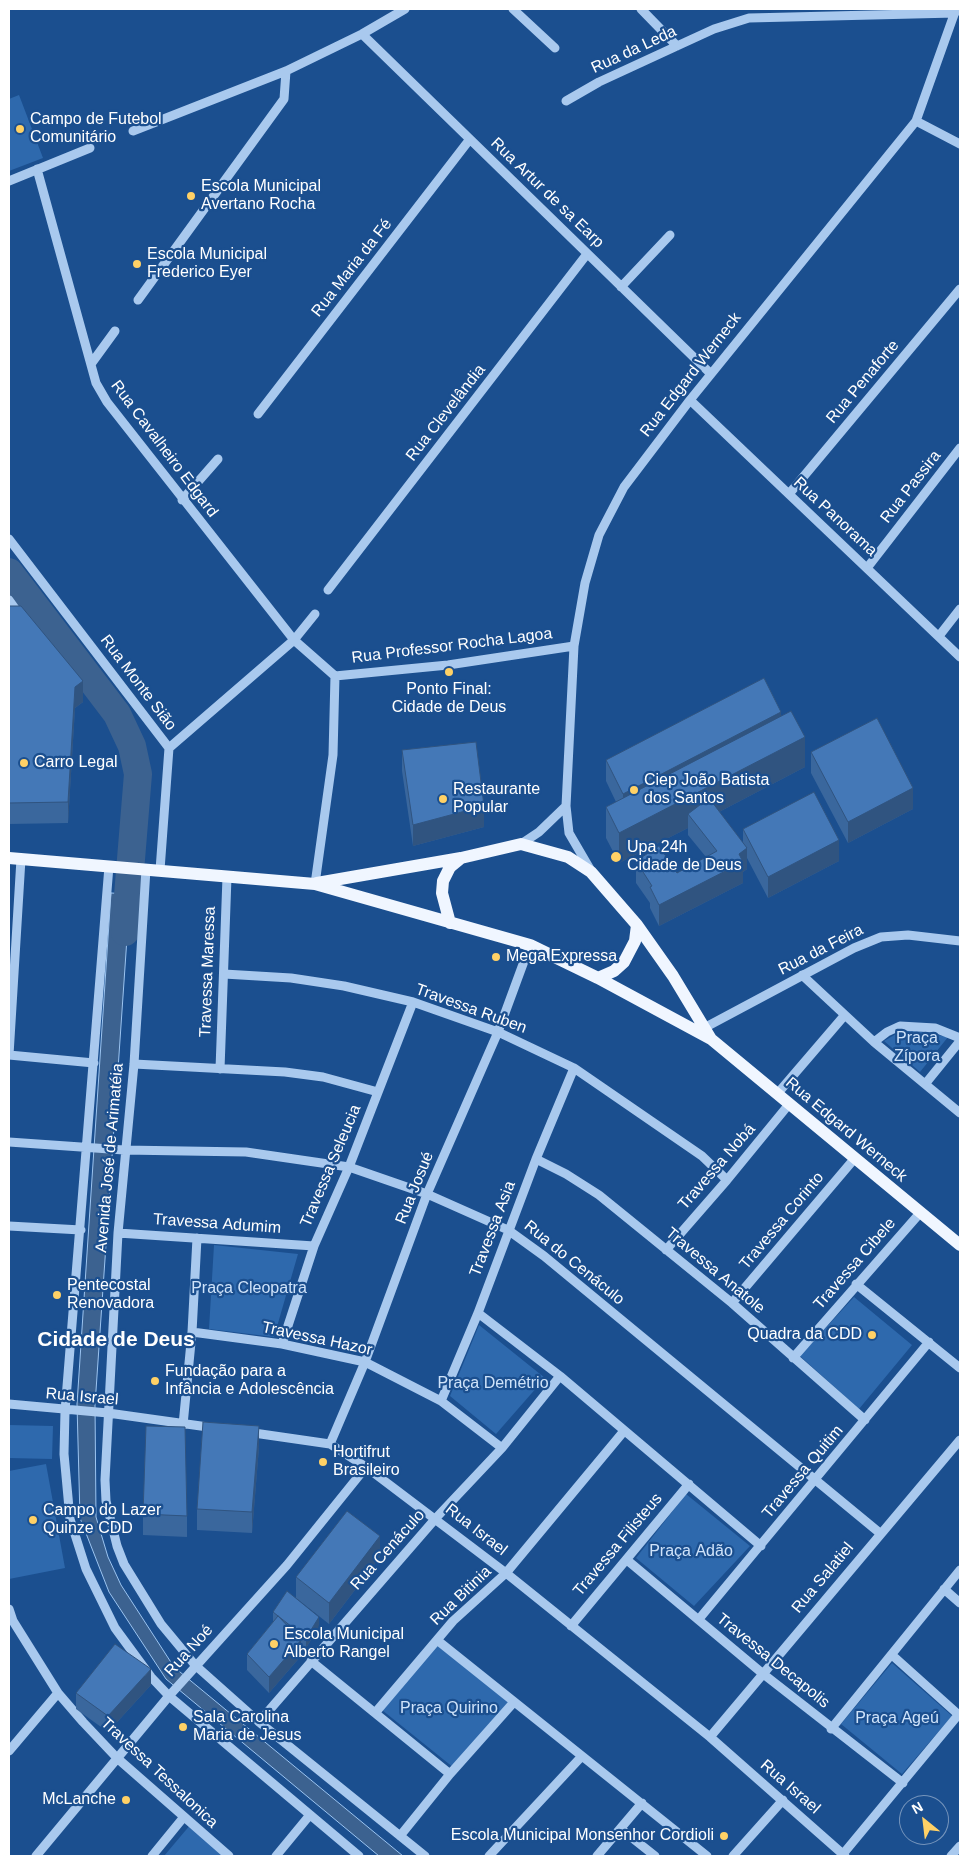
<!DOCTYPE html>
<html>
<head>
<meta charset="utf-8">
<style>
	body { margin:0 }
	#map { position:relative; width:969px; height:1865px; overflow:hidden; background:#1b4f8f; font-family:Arial,sans-serif }
	canvas { display:block }
	.frame { position:absolute; inset:0; border:10px solid #fff; pointer-events:none }
	.north { position:absolute; left:899px; top:1795px; width:50px; height:50px; box-sizing:border-box; background:#1b4f8f; border:1px solid #7695bc; border-radius:50%; rotate:331deg; font-size:14px; font-weight:700; line-height:20px; text-align:center; color:#fff }
	.north::after { content:''; display:block; margin:auto; width:18px; height:22px; background:#ffd166; clip-path:polygon(50% 0,100% 100%,50% 72%,0 100%) }
</style>
</head>
<body>
<div id="map">
<canvas width="969" height="1865"></canvas>
<div class="frame"></div>
<div class="north">N</div>
</div>
<script>
const ctx = document.querySelector('canvas').getContext('2d');
ctx.lineJoin = 'round';
function fill(path, color) {
  ctx.fillStyle = color;
  ctx.fill(path, 'evenodd');
}
function poly(rows) {
  const path = new Path2D();
  for (const r of rows) {
    path.moveTo(r[0], r[1]);
    for (let i = 2; i < r.length; i += 2) path.lineTo(r[i], r[i + 1]);
  }
  return path;
}
function stroke(path, color, width, dash) {
  ctx.strokeStyle = color;
  ctx.lineWidth = width;
  ctx.lineCap = dash ? 'butt' : 'round';
  ctx.setLineDash(dash || []);
  ctx.stroke(path);
}
function label(font, color, halo, rows, align = 'center') {
  ctx.font = font + ' Arial,sans-serif';
  ctx.lineWidth = 4.5;
  ctx.setLineDash([]);
  ctx.textBaseline = 'middle';
  ctx.strokeStyle = halo;
  ctx.fillStyle = color;
  for (const [text, x, y, turn = 0] of rows) {
    ctx.save();
    ctx.translate(x, y);
    ctx.rotate((+turn || 0) * Math.PI / 180);
    ctx.textAlign = isNaN(turn) ? turn : align;
    if (halo) ctx.strokeText(text, 0, 0);
    ctx.fillText(text, 0, 0);
    ctx.restore();
  }
}
const green = poly([
	[19,95,43,158,9,171,9,99],
	[910,1030,948,1037,920,1072,884,1041,896,1034],
	[214,1245,298,1254,274,1337,209,1329],
	[854,1297,912,1345,859,1409,800,1356],
	[479,1325,545,1378,496,1434,450,1396],
	[9,1425,53,1426,52,1459,9,1458],
	[46,1464,65,1568,9,1579,9,1471],
	[686,1494,750,1546,694,1606,636,1558],
	[438,1644,511,1704,454,1768,382,1710],
	[892,1663,952,1716,902,1774,841,1724],
	[191,1824,228,1856,164,1856]
]);
const water = poly([
	[111,893,130,894,95,1405,96,1517,108,1557,121,1585,174,1667,403,1856,379,1856,166,1679,109,1592,80,1518,77,1404,111,893]
]);
const river = poly([
	[9,572,117,714,132,746,138,774,125,932]
]);
const minor = poly([
	[513,9,555,48],
	[641,9,677,46],
	[362,34,711,374],
	[566,101,599,82,677,46,714,29,749,18,955,13],
	[916,121,960,144],
	[133,131,286,71,362,34,405,9],
	[37,169,96,383,107,402,294,640,335,676],
	[9,181,90,148],
	[621,287,670,235],
	[138,300,284,99,286,71],
	[91,364,115,331],
	[690,400,960,657],
	[258,414,470,139],
	[789,494,960,289],
	[182,500,218,459],
	[9,539,169,748,160,870],
	[867,568,960,448],
	[328,590,587,254],
	[9,600,19,614],
	[939,636,960,609],
	[335,676,448,665,574,646],
	[169,748,294,640,315,614],
	[521,844,539,832,566,806],
	[109,866,65,1411,64,1454,70,1519,86,1569,115,1628,151,1677,169,1696,359,1856],
	[146,869,134,1064,118,1233,105,1480,106,1501,117,1546,124,1564,161,1624,195,1665,259,1722,425,1856],
	[590,869,569,833,566,806,574,646,585,583,599,535,624,487,690,400,916,121,956,9],
	[315,884,333,755,335,676],
	[224,974,291,978,344,986,413,1002,498,1032,574,1068,702,1156,727,1180],
	[802,975,874,1042,960,1113],
	[704,1028,854,948,881,937,908,935,960,941],
	[874,1042,887,1032,900,1026,935,1028,960,1038],
	[9,1055,21,859],
	[9,1055,94,1063],
	[134,1064,285,1072,323,1077,378,1092],
	[220,1069,227,877],
	[926,1083,960,1041],
	[778,1093,844,1016],
	[9,1142,124,1150,246,1152,349,1167,427,1194,508,1230,544,1256,881,1534],
	[536,1159,566,1174,599,1195,732,1303,865,1420],
	[9,1226,81,1230],
	[118,1233,314,1246],
	[666,1250,727,1180,790,1103],
	[856,1284,960,1368],
	[732,1303,855,1158],
	[478,1313,560,1376,761,1546],
	[192,1332,282,1344,365,1362,441,1401,502,1448],
	[282,1344,314,1246,349,1167,413,1002],
	[793,1358,920,1213],
	[441,1401,478,1313,536,1159,574,1068],
	[9,1404,108,1413,215,1428],
	[183,1425,192,1332,197,1238],
	[247,1432,330,1444,366,1467,506,1573,710,1737,845,1856],
	[330,1444,365,1362,427,1194,498,1032,530,945],
	[627,1560,762,1673,903,1783],
	[944,1589,960,1603],
	[9,1609,13,1621,58,1693,83,1722,117,1758,229,1856],
	[699,1619,929,1342],
	[571,1626,689,1484],
	[437,1640,707,1856],
	[892,1655,960,1716],
	[311,1661,450,1774],
	[375,1713,453,1621,506,1573,624,1431],
	[259,1722,436,1518,502,1448,560,1376],
	[831,1729,960,1570],
	[710,1737,960,1440],
	[9,1751,58,1693],
	[621,1829,655,1856],
	[400,1836,450,1774,514,1702],
	[843,1854,959,1714],
	[36,1856,169,1696,287,1565,366,1467],
	[152,1856,183,1818],
	[276,1856,309,1816],
	[489,1856,582,1756],
	[597,1856,642,1803],
	[733,1856,783,1800],
	[951,1856,960,1846]
]);
const major = poly([
	[9,858,315,884,530,945,598,978,711,1039,960,1245],
	[317,883,461,858,521,844,568,857,591,872,637,925,673,976,711,1039],
	[450,923,442,893,443,881,450,867,461,858],
	[598,978,614,971,624,962,635,941,637,925]
]);
const wall = poly([
	[9,606,83,702,75,708,68,823,9,824],
	[781,716,805,767,719,812,743,843,743,829,839,861,768,898,747,858,747,869,743,872,743,883,659,926,650,908,650,903,636,883,636,861,677,873,706,857,688,835,688,828,619,863,606,838,606,807,616,802,606,781,606,760],
	[402,750,484,827,413,846,402,771],
	[811,752,913,809,848,843,811,773],
	[259,1447,252,1533,197,1530,197,1509],
	[143,1514,187,1516,187,1537,143,1535],
	[380,1557,329,1624,296,1598,296,1577],
	[273,1612,319,1627,306,1648,301,1644,301,1656,269,1693,247,1670,247,1654,273,1622],
	[151,1685,108,1732,76,1709,76,1693]
]);
const shadedWall = poly([
	[83,681,83,702,75,708,68,823,68,802,75,687],
	[781,712,781,733,623,815,623,794],
	[805,737,805,767,696,824,688,814,688,828,619,863,619,833],
	[913,788,913,809,848,843,848,822],
	[484,806,484,827,413,846,413,825],
	[839,840,839,861,768,898,768,877],
	[747,848,747,869,743,872,743,883,659,926,659,905],
	[259,1426,259,1447,252,1533,252,1512],
	[380,1536,380,1557,329,1624,329,1603],
	[319,1617,319,1627,306,1648,306,1638],
	[301,1640,301,1656,269,1693,269,1677],
	[151,1669,151,1685,108,1732,108,1716]
]);
const building = poly([
	[9,606,21,606,83,681,75,687,68,802,9,803,9,606],
	[764,678,781,712,623,794,606,760,764,678],
	[791,711,805,737,619,833,606,807,791,711],
	[877,718,913,788,848,822,811,752,877,718],
	[476,742,484,806,413,825,402,750,476,742],
	[814,792,839,840,768,877,743,829,814,792],
	[709,798,747,848,739,854,743,862,659,905,650,887,652,886,636,861,659,846,677,873,717,851,688,814,709,798],
	[203,1422,259,1426,252,1512,197,1509,203,1422],
	[146,1426,185,1427,187,1516,143,1514,146,1426],
	[347,1511,380,1536,329,1603,296,1577,347,1511],
	[287,1591,319,1617,306,1638,273,1612,287,1591],
	[278,1616,301,1640,269,1677,247,1654,278,1616],
	[115,1644,151,1669,108,1716,76,1693,115,1644]
]);
const markers = [
	[20,129,5,"#ffd166"],
	[191,196,5,"#ffd166"],
	[137,264,5,"#ffd166"],
	[449,672,5,"#ffd166"],
	[24,763,5,"#ffd166"],
	[634,790,5,"#ffd166"],
	[443,799,5,"#ffd166"],
	[616,857,6,"#ffd166"],
	[496,957,5,"#ffd166"],
	[57,1295,5,"#ffd166"],
	[872,1335,5,"#ffd166"],
	[155,1381,5,"#ffd166"],
	[323,1462,5,"#ffd166"],
	[33,1520,5,"#ffd166"],
	[274,1644,5,"#ffd166"],
	[183,1727,5,"#ffd166"],
	[126,1800,5,"#ffd166"],
	[724,1836,5,"#ffd166"]
];
const streetNames = [
	["Rua da Leda",634,50,-25],
	["Rua Artur de sa Earp",547,193,44],
	["Rua Maria da Fé",352,268,-52],
	["Rua Edgard Werneck",691,375,-52],
	["Rua Penaforte",863,382,-50],
	["Rua Clevelândia",446,413,-52],
	["Rua Cavalheiro Edgard",164,449,53],
	["Rua Passira",911,487,-52],
	["Rua Panorama",835,517,43],
	["Rua Professor Rocha Lagoa",452,646,-7],
	["Rua Monte Sião",138,683,53],
	["Rua da Feira",821,950,-27],
	["Travessa Maressa",208,972,-88],
	["Travessa Ruben",471,1009,20],
	["Rua Edgard Werneck",846,1130,40],
	["Avenida José de Arimatéia",110,1158,-85],
	["Travessa Seleucia",331,1166,-67],
	["Travessa Nobá",717,1167,-49],
	["Rua Josué",415,1188,-68],
	["Travessa Corinto",782,1221,-50],
	["Travessa Adumim",217,1224,4],
	["Travessa Asia",493,1229,-69],
	["Rua do Cenáculo",574,1263,39],
	["Travessa Cibele",855,1264,-49],
	["Travessa Anatole",715,1271,40],
	["Travessa Hazor",317,1339,12],
	["Rua Israel",82,1397,5],
	["Travessa Quitim",803,1472,-50],
	["Rua Israel",476,1530,38],
	["Travessa Filisteus",618,1545,-50],
	["Rua Cenáculo",388,1550,-48],
	["Rua Salatiel",823,1578,-50],
	["Rua Bitinia",461,1596,-44],
	["Rua Noé",189,1651,-48],
	["Travessa Decapolis",773,1661,39],
	["Travessa Tessalonica",159,1773,43],
	["Rua Israel",790,1787,41]
];
const poiNames = [
	["Campo de Futebol",30,120],
	["Comunitário",30,138],
	["Escola Municipal",201,187],
	["Avertano Rocha",201,205],
	["Escola Municipal",147,255],
	["Frederico Eyer",147,273],
	["Ponto Final:",449,690,"center"],
	["Cidade de Deus",449,708,"center"],
	["Carro Legal",34,763],
	["Ciep João Batista",644,781],
	["dos Santos",644,799],
	["Restaurante",453,790],
	["Popular",453,808],
	["Upa 24h",627,848],
	["Cidade de Deus",627,866],
	["Mega Expressa",506,957],
	["Pentecostal",67,1286],
	["Renovadora",67,1304],
	["Quadra da CDD",862,1335,"right"],
	["Fundação para a",165,1372],
	["Infância e Adolescência",165,1390],
	["Hortifrut",333,1453],
	["Brasileiro",333,1471],
	["Campo do Lazer",43,1511],
	["Quinze CDD",43,1529],
	["Escola Municipal",284,1635],
	["Alberto Rangel",284,1653],
	["Sala Carolina",193,1718],
	["Maria de Jesus",193,1736],
	["McLanche",116,1800,"right"],
	["Escola Municipal Monsenhor Cordioli",714,1836,"right"]
];
const parkNames = [
	["Praça",917,1039],
	["Zípora",917,1057],
	["Praça Cleopatra",249,1289],
	["Praça Demétrio",493,1384],
	["Praça Adão",691,1552],
	["Praça Quirino",449,1709],
	["Praça Ageú",897,1719]
];
const districtNames = [
	["Cidade de Deus",116,1340]
];
fill(green, '#2e69ad');
fill(water, '#3c6290');
stroke(water, '#9cc4f0', 1);
stroke(river, '#3c6290', 28);
stroke(minor, '#a9c9ee', 9);
stroke(major, '#f0f6ff', 12);
fill(wall, '#3a679d');
fill(shadedWall, '#305480');
fill(building, '#4478b7');
stroke(building, '#305480', 1);
for (const [x, y, r, color] of markers) {
  const dot = new Path2D();
  dot.arc(x, y, r, 0, 2 * Math.PI);
  ctx.fillStyle = color;
  ctx.fill(dot);
  stroke(dot, '#1b4f8f', 2);
}
label('16px', '#fff', '#1b4f8f', streetNames);
label('16px', '#fff', '#1b4f8f', poiNames, 'left');
label('16px', '#cfe3fa', '#1b4f8f', parkNames);
label('bold 21px', '#fff', '#1b4f8f', districtNames);
</script>
</body>
</html>
